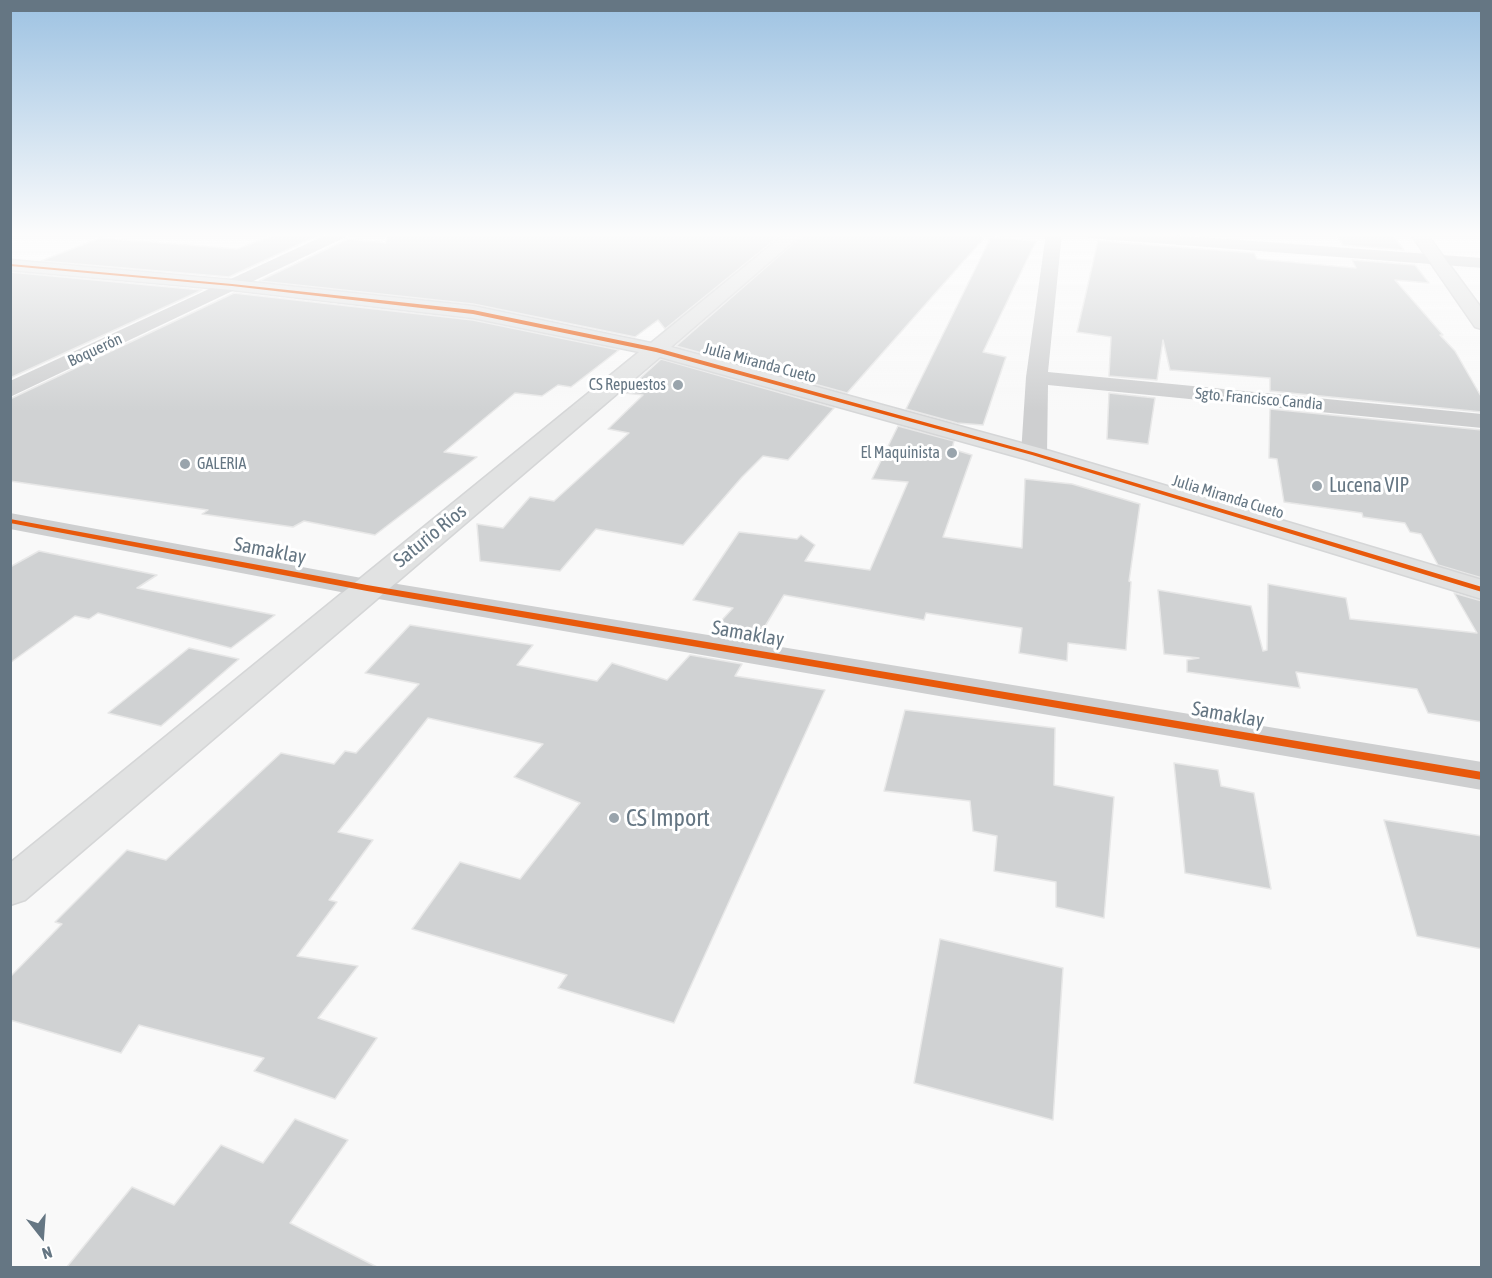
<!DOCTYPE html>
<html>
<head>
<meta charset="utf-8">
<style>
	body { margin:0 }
	#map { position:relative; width:1492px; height:1278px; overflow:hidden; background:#f9f9f9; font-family:"Asap Condensed",sans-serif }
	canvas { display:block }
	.frame { position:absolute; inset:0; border:12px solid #657683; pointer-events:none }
	.north { position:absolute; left:12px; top:1206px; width:60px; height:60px; -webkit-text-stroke:4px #fff; paint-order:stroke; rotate:163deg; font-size:16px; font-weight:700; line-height:24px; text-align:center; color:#657683 }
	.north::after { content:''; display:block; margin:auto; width:21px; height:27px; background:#657683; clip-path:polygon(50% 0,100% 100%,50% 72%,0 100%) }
</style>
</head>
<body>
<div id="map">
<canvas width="1492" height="1278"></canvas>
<div class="frame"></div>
<div class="north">N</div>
</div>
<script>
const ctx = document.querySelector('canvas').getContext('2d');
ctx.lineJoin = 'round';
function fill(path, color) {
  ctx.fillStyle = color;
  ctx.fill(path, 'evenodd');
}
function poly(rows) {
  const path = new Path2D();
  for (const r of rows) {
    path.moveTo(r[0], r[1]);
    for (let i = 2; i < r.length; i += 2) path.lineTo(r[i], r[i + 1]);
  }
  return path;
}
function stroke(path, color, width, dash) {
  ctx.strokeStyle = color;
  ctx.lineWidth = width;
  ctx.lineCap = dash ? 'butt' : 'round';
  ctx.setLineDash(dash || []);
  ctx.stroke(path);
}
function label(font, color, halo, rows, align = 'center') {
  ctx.font = font + ' "Asap Condensed",sans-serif';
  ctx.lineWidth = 6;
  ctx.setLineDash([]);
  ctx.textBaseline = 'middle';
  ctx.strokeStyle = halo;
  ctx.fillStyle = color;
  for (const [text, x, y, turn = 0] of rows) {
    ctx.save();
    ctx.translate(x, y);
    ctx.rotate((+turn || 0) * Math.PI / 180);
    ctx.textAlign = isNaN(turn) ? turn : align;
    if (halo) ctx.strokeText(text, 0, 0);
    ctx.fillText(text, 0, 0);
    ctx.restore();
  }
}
const building = poly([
	[280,233,319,235,229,277,41,261,100,238,237,249,280,233],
	[387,233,783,233,665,329,658,320,635,337,473,304,259,281,348,239,386,243,387,233],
	[805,233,971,233,970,235,985,237,847,393,676,346,805,233],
	[1335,233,1391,233,1404,250,1343,245,1335,233],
	[991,237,1036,241,983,352,1006,357,983,425,957,423,906,409,991,237],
	[1098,241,1254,253,1257,259,1356,268,1352,260,1415,265,1429,283,1395,280,1443,335,1440,335,1455,351,1482,398,1482,412,1270,391,1270,378,1170,370,1163,340,1157,380,1109,376,1111,337,1077,332,1098,241],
	[10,272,202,290,10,378,10,272],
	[234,293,473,320,619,350,571,387,558,385,542,396,515,393,444,452,477,457,375,535,304,521,293,527,202,514,208,510,10,481,10,399,234,293],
	[661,359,834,408,788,460,763,456,742,477,683,545,596,529,560,571,480,561,477,524,503,528,530,497,554,501,629,433,608,429,643,395,624,393,661,359],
	[1109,393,1155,398,1148,444,1107,439,1109,393],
	[1270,409,1482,430,1482,578,1438,565,1421,534,1410,532,1405,523,1363,517,1362,513,1284,502,1277,459,1269,458,1270,409],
	[898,426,954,441,952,449,972,455,943,537,1022,548,1025,479,1072,484,1140,504,1129,581,1131,582,1126,650,1068,643,1067,661,1019,653,1022,628,926,613,924,620,784,595,756,641,710,633,733,608,693,600,739,532,797,539,801,535,815,545,805,561,870,570,908,482,872,479,898,426],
	[39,551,157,575,137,588,275,615,231,648,98,613,89,619,75,616,10,663,10,567,39,551],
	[1268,584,1346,598,1350,619,1477,633,1454,593,1482,601,1482,722,1428,713,1417,689,1296,672,1300,688,1187,672,1187,660,1199,658,1164,654,1158,590,1251,606,1263,651,1267,650,1268,584],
	[410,625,533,645,517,665,597,681,612,663,667,680,690,655,742,664,735,676,825,690,674,1023,558,988,567,975,412,929,460,862,520,879,580,803,514,777,543,744,428,718,338,832,373,840,329,900,337,902,297,956,358,966,318,1018,377,1038,335,1099,254,1071,264,1058,139,1025,121,1053,10,1020,10,977,62,924,55,922,127,850,166,860,281,753,334,764,345,751,356,753,419,684,365,673,410,625],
	[189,648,239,659,161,726,108,713,189,648],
	[905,710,1055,728,1054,785,1114,797,1104,918,1056,907,1056,882,994,871,997,836,973,831,970,801,884,791,905,710],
	[1174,763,1218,770,1221,786,1254,793,1271,889,1185,873,1174,763],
	[1384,820,1482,836,1482,949,1417,936,1384,820],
	[940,939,1063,968,1053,1120,914,1083,940,939],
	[295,1119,348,1140,290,1223,379,1268,66,1268,132,1187,174,1205,221,1145,263,1163,295,1119]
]);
const street = poly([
	[330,233,350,233,348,236,10,397,10,381,330,233],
	[1046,233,1062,233,1048,372,1482,414,1482,428,1048,385,1047,454,1043,459,1034,462,1025,459,1021,454,1026,377,1046,233],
	[1081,233,1146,233,1482,258,1482,268,1089,238,1081,233],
	[10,513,367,579,1482,762,1482,790,367,597,10,529,10,513]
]);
const secondary = poly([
	[786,233,803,233,671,347,1043,449,1482,580,1482,599,1025,459,660,357,25,900,10,905,10,863,639,352,473,318,232,290,10,270,10,260,232,280,473,306,651,343,786,233],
	[1410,233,1426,233,1482,309,1482,329,1475,327,1410,233]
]);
const cycleway = poly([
	[10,264,232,284,473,310,657,348,1036,453,1482,587,1482,592,1032,455,656,352,473,314,232,286,10,266,10,264],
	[10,519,367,585,1482,772,1482,780,367,591,10,523,10,519]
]);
const markers = [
	[678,385,6,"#99a4ac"],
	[952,453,6,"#99a4ac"],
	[185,464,6,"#99a4ac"],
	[1317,486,6,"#99a4ac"],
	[614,818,6,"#99a4ac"]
];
const farStreetnames = [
	["Boquerón",95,350,-25],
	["Julia Miranda Cueto",760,363,15],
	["Sgto. Francisco Candia",1259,399,5],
	["Julia Miranda Cueto",1228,497,17]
];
const farPoinames = [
	["CS Repuestos",666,385],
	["El Maquinista",940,453],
	["GALERIA",197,464,"left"]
];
const poiNames = [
	["Lucena VIP",1329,486]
];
const streetNames = [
	["Saturio Ríos",430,536,-39],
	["Samaklay",270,551,11],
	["Samaklay",748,634,10],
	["Samaklay",1228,715,10]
];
const nearPoinames = [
	["CS Import",626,818]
];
fill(building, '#d0d2d3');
stroke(building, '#e8e8e8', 1.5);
stroke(secondary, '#d5d6d7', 3);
fill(street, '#cecfd0');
fill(secondary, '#e1e2e2');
fill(cycleway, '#e8590c');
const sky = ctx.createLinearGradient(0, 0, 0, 412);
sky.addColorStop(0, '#9dc2e2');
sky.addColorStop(0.57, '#fcfcfc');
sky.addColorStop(1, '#fcfcfc00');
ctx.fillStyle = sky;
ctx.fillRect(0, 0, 1492, 412);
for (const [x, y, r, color] of markers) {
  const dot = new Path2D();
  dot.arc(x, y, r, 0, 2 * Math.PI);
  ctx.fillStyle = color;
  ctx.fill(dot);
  stroke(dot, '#fff', 2);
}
label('16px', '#657683', '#fff', farStreetnames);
label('16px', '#657683', '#fff', farPoinames, 'right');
label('20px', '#657683', '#fff', poiNames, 'left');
label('20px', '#657683', '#fff', streetNames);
label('24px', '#657683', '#fff', nearPoinames, 'left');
</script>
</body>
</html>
